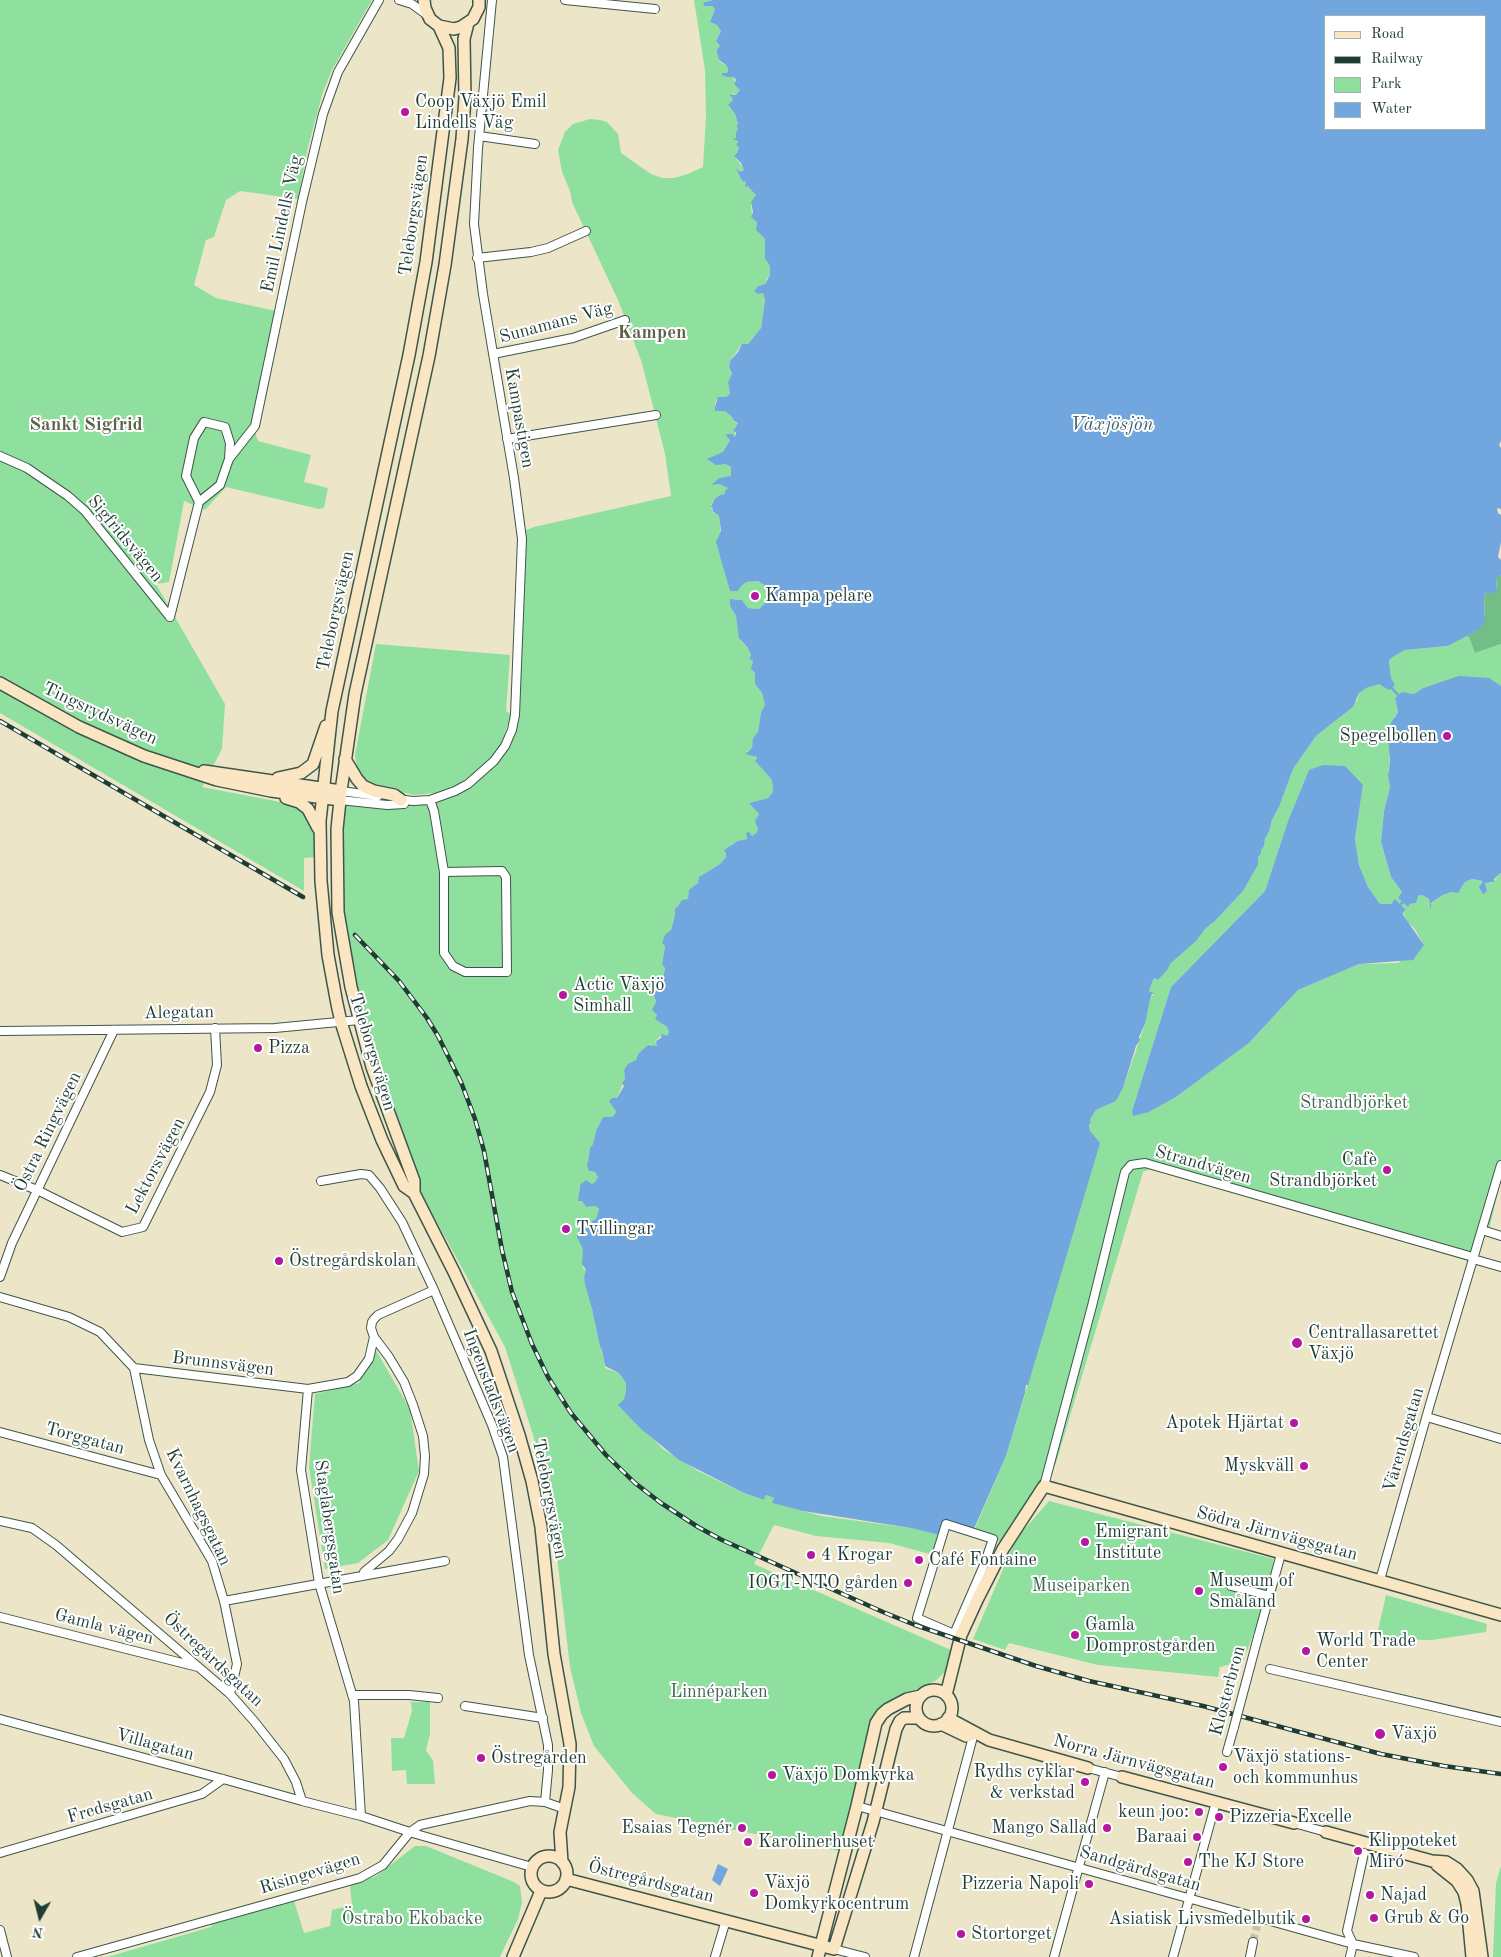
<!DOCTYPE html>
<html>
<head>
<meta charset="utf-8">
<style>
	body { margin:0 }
	#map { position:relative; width:1501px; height:1957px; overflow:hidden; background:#ede5c7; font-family:"Old Standard TT",serif }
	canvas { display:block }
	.legend { position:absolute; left:1324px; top:15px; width:162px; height:115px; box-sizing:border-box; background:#fff; border:1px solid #a5b1ae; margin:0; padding:6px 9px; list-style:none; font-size:15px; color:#1f3d34 }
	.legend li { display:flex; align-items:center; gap:10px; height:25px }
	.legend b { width:25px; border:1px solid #a5b1ae }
	.north { position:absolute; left:15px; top:1892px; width:50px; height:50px; -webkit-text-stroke:4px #fff; paint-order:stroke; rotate:188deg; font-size:14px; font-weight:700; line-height:20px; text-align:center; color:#1f3d34 }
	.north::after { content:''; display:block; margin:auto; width:18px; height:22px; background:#1f3d34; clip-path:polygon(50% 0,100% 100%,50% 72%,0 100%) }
</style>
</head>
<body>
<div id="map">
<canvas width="1501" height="1957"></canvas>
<ul class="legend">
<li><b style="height:6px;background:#fbe6c4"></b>Road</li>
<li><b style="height:6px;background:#1f3d34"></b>Railway</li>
<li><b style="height:14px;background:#8fe09f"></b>Park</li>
<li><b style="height:14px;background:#72a6df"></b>Water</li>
</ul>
<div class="north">N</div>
</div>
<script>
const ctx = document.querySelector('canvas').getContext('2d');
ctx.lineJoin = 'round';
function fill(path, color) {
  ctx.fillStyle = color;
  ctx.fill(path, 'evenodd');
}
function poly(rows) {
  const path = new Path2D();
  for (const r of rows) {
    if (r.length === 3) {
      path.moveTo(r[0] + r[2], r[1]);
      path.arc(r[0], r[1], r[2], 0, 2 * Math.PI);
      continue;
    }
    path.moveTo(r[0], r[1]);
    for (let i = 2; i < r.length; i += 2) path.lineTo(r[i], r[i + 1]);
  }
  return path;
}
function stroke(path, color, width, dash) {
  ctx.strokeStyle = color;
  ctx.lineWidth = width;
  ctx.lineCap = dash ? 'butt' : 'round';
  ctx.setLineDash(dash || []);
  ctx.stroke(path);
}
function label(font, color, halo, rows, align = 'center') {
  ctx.font = font + ' "Old Standard TT",serif';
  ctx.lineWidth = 4;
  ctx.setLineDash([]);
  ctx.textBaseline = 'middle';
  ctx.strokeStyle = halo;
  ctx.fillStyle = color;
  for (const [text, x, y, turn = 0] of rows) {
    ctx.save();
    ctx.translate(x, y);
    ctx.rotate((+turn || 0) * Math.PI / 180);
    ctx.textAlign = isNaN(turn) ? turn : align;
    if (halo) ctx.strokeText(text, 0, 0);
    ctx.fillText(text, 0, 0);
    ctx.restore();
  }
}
const green = poly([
	[0,0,372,0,332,70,323,92,308,147,298,199,240,191,226,200,214,237,206,240,194,285,216,298,276,311,253,426,258,441,311,455,304,482,328,488,324,508,319,509,226,487,205,510,184,501,169,582,156,584,225,704,222,749,202,787,291,804,308,812,316,834,315,857,304,858,304,891,0,713],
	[694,0,713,0,703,4,704,6,712,6,715,9,710,22,717,25,721,31,716,41,720,46,717,49,719,61,728,67,727,73,723,73,725,76,734,77,735,83,740,90,736,95,733,93,731,95,733,100,728,106,735,114,738,124,736,127,738,128,736,133,736,138,733,140,738,140,739,148,737,154,734,156,744,169,744,171,741,172,737,168,742,181,746,182,745,186,749,186,749,188,756,195,751,204,752,215,757,222,756,230,765,239,765,259,770,266,770,276,767,278,765,284,758,286,754,291,759,294,763,292,765,300,761,328,748,344,742,344,730,361,729,367,732,375,728,382,730,394,726,397,716,400,715,407,719,410,725,411,732,417,734,422,738,423,734,429,736,435,734,437,726,436,730,440,723,452,710,460,716,464,725,464,731,467,731,475,730,477,719,478,711,485,719,484,728,488,724,495,720,495,711,504,712,512,719,516,724,567,730,591,746,582,758,581,764,585,768,596,766,602,759,609,748,608,742,600,730,599,730,606,736,616,741,641,748,648,751,655,749,658,753,661,752,670,755,673,755,684,762,693,765,705,761,712,758,732,754,737,752,748,746,752,757,757,755,759,757,763,772,780,773,792,768,798,749,803,759,814,757,817,758,829,756,833,753,836,746,835,747,837,746,839,732,844,724,852,726,854,726,857,720,864,699,877,698,883,689,892,688,899,675,908,675,915,671,930,665,937,662,943,665,946,662,964,665,967,661,987,657,988,654,995,656,1002,653,1010,657,1015,656,1019,667,1027,669,1032,667,1036,661,1036,655,1041,658,1044,657,1046,653,1047,650,1044,638,1054,636,1060,624,1070,625,1079,617,1098,614,1098,609,1101,616,1112,614,1117,603,1117,596,1131,593,1144,590,1148,587,1162,589,1171,595,1172,598,1177,595,1182,592,1184,586,1180,579,1187,579,1194,578,1201,582,1201,586,1207,596,1206,598,1207,599,1210,596,1219,592,1221,591,1225,579,1227,583,1249,583,1268,586,1271,584,1277,585,1285,592,1309,600,1347,602,1350,605,1368,619,1373,626,1383,626,1391,624,1399,619,1405,663,1449,698,1471,744,1493,764,1500,766,1495,774,1498,773,1503,822,1516,911,1528,939,1535,937,1556,889,1543,816,1536,774,1525,754,1564,951,1650,945,1672,935,1681,893,1700,877,1714,869,1731,839,1851,656,1814,632,1793,594,1746,581,1713,570,1667,556,1548,548,1499,533,1435,505,1347,414,1180,372,1067,338,912,341,791,430,800,482,773,512,730,521,532,534,527,671,496,665,454,642,363,618,300,572,202,570,191,562,172,558,150,565,132,573,124,590,119,600,120,607,122,618,134,621,153,651,174,662,178,674,178,688,174,703,167,706,116,705,70],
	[1466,636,1469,637,1475,653,1501,644,1501,686,1456,678,1423,688,1414,694,1404,693,1395,698,1398,712,1394,717,1389,758,1390,763,1388,772,1390,787,1384,811,1381,842,1391,877,1402,892,1399,898,1408,907,1410,904,1416,903,1417,896,1422,895,1429,899,1429,905,1443,895,1460,890,1465,882,1472,879,1483,881,1480,885,1487,891,1485,882,1492,883,1501,873,1501,1179,1489,1230,1471,1262,1152,1168,1143,1172,1056,1463,1043,1486,1003,1543,973,1533,1006,1456,1025,1394,1096,1141,1090,1131,1089,1123,1092,1123,1090,1122,1091,1118,1096,1110,1116,1101,1123,1088,1145,1024,1149,999,1154,994,1149,991,1154,978,1158,980,1170,964,1195,941,1205,929,1215,921,1243,891,1258,865,1258,858,1261,853,1260,850,1264,845,1265,839,1269,833,1272,820,1279,807,1293,769,1316,736,1353,707,1353,703,1357,701,1359,693,1365,688,1377,684,1394,685,1391,678,1389,660,1396,655,1405,650,1448,646],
	[1309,771,1363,785,1355,840,1359,865,1368,887,1380,904,1391,904,1395,900,1406,910,1403,912,1406,921,1414,928,1424,945,1398,963,1359,964,1298,990,1249,1043,1176,1097,1149,1112,1132,1111,1171,987,1265,891,1288,821],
	[376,644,510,655,506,711,511,714,501,745,491,761,457,785,436,793,414,795,378,787,367,782,358,773,355,755],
	[374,1347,410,1409,419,1471,388,1540,358,1563,325,1569,309,1467,315,1394,359,1383],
	[1049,1501,1274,1559,1258,1637,1258,1622,1243,1661,1220,1667,1218,1677,1098,1665,1009,1643,1005,1650,973,1639,1016,1539],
	[1386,1595,1487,1624,1486,1632,1432,1640,1376,1639],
	[411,1702,430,1702,430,1734,426,1750,433,1761,435,1784,407,1784,406,1770,392,1771,391,1738,404,1738,412,1711],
	[415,1846,426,1846,514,1882,520,1886,522,1902,518,1919,500,1957,107,1957,211,1927,212,1924,294,1901,304,1933,330,1926,332,1910,352,1905,350,1886,376,1876],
	[1501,1866,1501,1957,1493,1957,1496,1883]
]);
const forest = poly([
	[1501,575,1501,644,1475,653,1469,637,1466,636,1476,631,1485,615,1484,596,1486,593,1497,591,1496,577]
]);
const water = poly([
	[713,0,1501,0,1501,441,1499,445,1501,448,1501,509,1497,508,1498,513,1501,515,1501,542,1498,557,1501,560,1501,575,1496,578,1497,591,1494,593,1486,593,1484,596,1485,620,1482,626,1476,631,1448,646,1405,650,1396,655,1389,660,1391,678,1395,685,1389,690,1379,684,1366,688,1359,693,1353,707,1316,736,1293,769,1279,807,1272,820,1269,832,1265,839,1264,846,1261,850,1261,853,1258,858,1258,865,1243,891,1215,921,1205,929,1196,941,1170,964,1168,969,1158,980,1154,978,1149,991,1155,994,1152,994,1150,999,1145,1024,1139,1037,1140,1040,1136,1046,1123,1088,1116,1101,1096,1110,1091,1118,1090,1122,1092,1123,1089,1124,1090,1131,1100,1143,1028,1385,1026,1385,1025,1393,1006,1456,973,1531,945,1524,939,1535,911,1528,803,1511,772,1503,774,1498,766,1495,764,1500,744,1493,679,1460,640,1428,618,1405,624,1399,626,1391,626,1383,619,1373,605,1366,602,1350,600,1347,592,1309,585,1285,584,1277,586,1270,582,1264,583,1249,577,1237,579,1227,591,1225,592,1221,596,1219,599,1209,596,1206,586,1207,582,1201,578,1201,580,1185,586,1180,592,1184,595,1182,598,1177,595,1172,589,1171,587,1165,590,1148,593,1144,596,1131,603,1117,613,1117,616,1112,609,1101,612,1098,617,1098,624,1086,622,1083,625,1079,624,1070,628,1064,636,1060,638,1054,648,1045,657,1046,656,1041,661,1038,662,1034,667,1036,669,1032,667,1027,655,1019,657,1015,652,1010,656,1002,654,995,657,988,661,987,665,968,662,964,665,946,662,943,665,935,671,930,675,915,675,908,678,906,682,900,688,899,689,890,698,883,699,877,720,864,726,857,726,854,724,851,728,847,738,841,747,839,746,833,749,832,752,836,756,833,758,829,755,821,759,814,749,803,768,798,773,792,772,780,755,761,757,757,745,754,752,748,753,738,758,732,761,712,765,705,762,693,755,684,755,673,751,669,753,661,749,659,751,655,748,648,739,638,736,616,730,606,730,599,742,600,748,608,759,609,766,602,768,596,764,585,758,581,746,582,741,586,738,591,730,591,716,542,721,531,719,516,712,511,713,510,711,506,715,499,720,495,725,494,725,491,728,488,719,484,711,485,719,478,731,476,731,467,725,464,716,465,707,459,723,452,730,440,726,436,727,434,733,434,734,437,736,435,736,432,733,431,738,423,734,421,732,417,725,411,715,411,715,407,718,397,726,397,730,394,728,382,732,374,729,367,730,361,738,352,742,344,748,344,761,328,765,300,763,293,758,294,754,291,758,286,765,284,770,275,770,266,765,259,765,239,756,230,757,222,751,217,753,212,751,202,756,195,749,188,749,186,745,187,746,182,742,181,736,168,741,172,744,170,741,163,734,156,737,153,739,148,736,144,738,143,738,141,732,139,736,138,736,133,738,128,736,127,738,124,735,114,728,105,733,100,730,94,736,95,740,90,734,84,736,80,734,77,727,77,722,75,722,73,727,73,728,69,726,65,719,60,717,52,717,49,720,46,716,41,721,31,717,25,710,22,715,9,712,6,704,6,703,3],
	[1325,16,1485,16,1485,129,1325,129],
	[1459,676,1489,678,1501,686,1501,873,1494,879,1494,882,1485,883,1487,890,1485,893,1483,894,1479,887,1483,881,1472,879,1465,882,1458,893,1452,892,1443,895,1431,903,1431,908,1430,907,1429,899,1422,895,1418,896,1416,903,1410,904,1408,907,1398,898,1402,892,1391,877,1381,842,1384,811,1390,787,1388,775,1390,763,1388,734,1391,723,1398,712,1395,698,1402,692,1414,694,1423,688],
	[1323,765,1345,766,1363,785,1355,839,1359,865,1368,887,1380,904,1391,904,1395,899,1406,910,1403,912,1403,915,1424,945,1413,960,1359,964,1298,990,1249,1043,1176,1097,1149,1112,1133,1116,1132,1111,1171,987,1265,891,1288,821,1309,770],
	[718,1864,728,1869,720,1886,712,1880]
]);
const stream = poly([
	[1389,685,1398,695],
	[1401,904,1403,902]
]);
const streetTunnel = poly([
	[1253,1942,1257,1926]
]);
const street = poly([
	[399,0,412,4,427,15],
	[565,0,655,9],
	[479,136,535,144],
	[477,258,531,252,548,248,586,231],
	[493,354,573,338,625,320],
	[507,439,656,415],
	[0,456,27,468,68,496,85,511,170,617],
	[199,502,186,476,194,438,204,422,225,427,230,443,229,459],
	[170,617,199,502,220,485,229,459,255,426,302,202,323,114,338,72,379,0],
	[341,791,378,796],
	[397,799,413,801,430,800,455,791,468,784,494,761,505,746,512,730,515,715,522,539,514,478,483,294,474,224,478,148,492,0],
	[340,800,387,805,404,804],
	[430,800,434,811,444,872,502,871,506,877,507,972,465,972,453,966,444,953,444,872],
	[0,1031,275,1028,359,1020],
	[0,1175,37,1190,122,1232,143,1227,210,1092,217,1065,215,1028],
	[321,1181,361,1174,369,1175,380,1188,402,1222,434,1290,492,1425,503,1457,529,1655,548,1745,548,1770,545,1802],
	[1482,1230,1501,1236],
	[1473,1259,1501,1267],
	[0,1277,12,1243,114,1030],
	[0,1297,69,1317,100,1332,134,1368,149,1440,161,1475,212,1561,224,1601,237,1664,230,1694],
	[134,1368,308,1389],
	[1427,1417,1501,1439],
	[0,1432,161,1475],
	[1044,1486,1092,1306,1125,1172,1131,1165,1145,1163,1473,1257],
	[0,1521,32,1528,56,1545,230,1694,254,1721,284,1759,296,1782,302,1801,361,1816,416,1834,532,1867],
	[946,1524,993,1539,984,1565,954,1634,917,1618,946,1524],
	[364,1575,364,1572,389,1551,398,1539,412,1513,424,1474,425,1456,423,1436,413,1405,404,1382,389,1357,374,1337],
	[1380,1580,1430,1404,1501,1165],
	[1231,1586,1270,1596],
	[224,1601,445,1561],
	[0,1617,198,1667],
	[1258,1637,1281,1554],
	[1270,1669,1501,1722],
	[352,1695,409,1695,438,1698],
	[465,1706,543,1718],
	[0,1719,223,1779,302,1801],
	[1227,1752,1234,1727],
	[1088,1768,1122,1777],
	[857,1806,1353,1944,1414,1957],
	[361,1816,354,1701,319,1583,301,1470,308,1389,348,1382,357,1376,369,1359,374,1337,371,1328,372,1322,374,1319,378,1315,434,1290],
	[1294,1823,1326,1832],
	[0,1853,202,1794,223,1779],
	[0,1930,7,1957],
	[1353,1944,1347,1931,1364,1853],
	[834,1949,865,1957],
	[77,1957,360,1878,383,1865,410,1832,420,1825,530,1801,545,1802,565,1809],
	[715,1957,726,1920],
	[914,1957,974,1733],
	[1054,1957,1105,1772],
	[1173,1957,1216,1802],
	[1250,1957,1253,1942],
	[1350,1957,1353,1944]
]);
const secondary = poly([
	[424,0,425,8,430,19,439,26,454,29,461,27,473,19,479,7,479,0],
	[439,26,449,48,450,78,426,262,409,355,332,711,320,821,321,881,328,955,337,1004,341,1022,361,1086,382,1140,404,1186,414,1193,454,1272,491,1351,519,1435,532,1481,541,1527,554,1654,570,1744,569,1787,560,1832,562,1862],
	[0,683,79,727,144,756,217,780,271,791,340,800],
	[345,759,357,779,363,786,374,791,394,795,401,800],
	[204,771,341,791],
	[278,778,301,773,313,764,326,726],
	[286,798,299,802,308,809,318,828],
	[414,1193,414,1181,372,1067,351,987,338,912,337,829,341,791,355,694,429,356,445,265,462,139,465,98,464,39,468,23],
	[934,1708,18],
	[946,1695,961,1635,977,1600,1003,1549,1044,1486,1501,1615],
	[948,1718,989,1740,1088,1768],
	[941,1724,966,1736,971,1735],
	[1122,1777,1294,1823],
	[1326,1832,1432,1861,1446,1862,1457,1869,1467,1880,1473,1891,1482,1957],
	[549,1874,18],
	[1437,1865,1457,1881,1464,1892,1467,1904,1472,1957],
	[566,1879,834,1949,873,1822,896,1729,900,1721,904,1718,919,1718],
	[513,1957,541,1891],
	[818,1957,857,1806,876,1723,882,1714,888,1709,907,1699,921,1696]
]);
const rail = poly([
	[0,721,303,897],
	[355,935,399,981,427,1018,438,1036,461,1082,475,1119,484,1151,502,1250,512,1292,532,1344,548,1377,571,1413,606,1455,635,1483,661,1503,698,1527,722,1540,883,1612,915,1625,1036,1666,1089,1681,1203,1706,1381,1754,1444,1766,1501,1774]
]);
const streetBridge = poly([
	[1234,1727,1258,1637]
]);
const markers = [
	[405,112,5,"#b5179e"],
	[755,596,5,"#b5179e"],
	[1447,736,5,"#b5179e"],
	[563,995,5,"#b5179e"],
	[258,1048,5,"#b5179e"],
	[1387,1170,5,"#b5179e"],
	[566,1229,5,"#b5179e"],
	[279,1261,5,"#b5179e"],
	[1297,1343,6,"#b5179e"],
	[1294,1423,5,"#b5179e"],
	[1304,1466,5,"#b5179e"],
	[1085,1542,5,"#b5179e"],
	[811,1555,5,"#b5179e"],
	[919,1560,5,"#b5179e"],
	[908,1583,5,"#b5179e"],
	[1199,1591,5,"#b5179e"],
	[1075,1635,5,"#b5179e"],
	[1306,1651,5,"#b5179e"],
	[1380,1734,6,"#b5179e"],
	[481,1758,5,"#b5179e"],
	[1223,1767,5,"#b5179e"],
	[772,1775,5,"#b5179e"],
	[1085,1782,5,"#b5179e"],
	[1199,1812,5,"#b5179e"],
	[1219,1817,5,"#b5179e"],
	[742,1828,5,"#b5179e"],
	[1107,1828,5,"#b5179e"],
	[1197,1837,5,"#b5179e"],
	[748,1842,5,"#b5179e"],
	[1358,1851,5,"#b5179e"],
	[1188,1862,5,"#b5179e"],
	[1089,1884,5,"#b5179e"],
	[754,1893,5,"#b5179e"],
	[1370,1895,5,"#b5179e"],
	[1374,1918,5,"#b5179e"],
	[1306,1919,5,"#b5179e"],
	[961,1934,5,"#b5179e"]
];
const poiNames = [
	["Coop Växjö Emil",415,102],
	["Lindells Väg",415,123],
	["Kampa pelare",765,596],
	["Spegelbollen",1437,736,"right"],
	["Actic Växjö",573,985],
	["Simhall",573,1006],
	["Pizza",268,1048],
	["Cafè",1377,1160,"right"],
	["Strandbjörket",1377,1181,"right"],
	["Tvillingar",576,1229],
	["Östregårdskolan",289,1261],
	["Centrallasarettet",1308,1333],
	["Växjö",1308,1354],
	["Apotek Hjärtat",1284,1423,"right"],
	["Myskväll",1294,1466,"right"],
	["Emigrant",1095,1532],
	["Institute",1095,1553],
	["4 Krogar",821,1555],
	["Café Fontaine",929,1560],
	["Museum of",1209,1581],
	["Småland",1209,1602],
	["IOGT-NTO gården",898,1583,"right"],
	["Gamla",1085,1625],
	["Domprostgården",1085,1646],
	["World Trade",1316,1641],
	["Center",1316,1662],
	["Växjö",1391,1734],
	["Växjö stations-",1233,1757],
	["och kommunhus",1233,1778],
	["Östregården",491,1758],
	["Rydhs cyklar",1075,1772,"right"],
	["& verkstad",1075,1793,"right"],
	["Växjö Domkyrka",782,1775],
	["keun joo:",1189,1812,"right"],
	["Pizzeria Excelle",1229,1817],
	["Esaias Tegnér",732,1828,"right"],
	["Mango Sallad",1097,1828,"right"],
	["Baraai",1187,1837,"right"],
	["Klippoteket",1368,1841],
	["Miró",1368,1862],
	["Karolinerhuset",758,1842],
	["The KJ Store",1198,1862],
	["Växjö",764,1883],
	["Domkyrkocentrum",764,1904],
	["Pizzeria Napoli",1079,1884,"right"],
	["Najad",1380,1895],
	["Grub & Go",1384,1918],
	["Asiatisk Livsmedelbutik",1296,1919,"right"],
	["Stortorget",971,1934]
];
const streetNames = [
	["Teleborgsvägen",414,215,-82],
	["Emil Lindells Väg",282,224,-78],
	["Sunamans Väg",556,323,-15],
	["Kampastigen",519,418,80],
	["Sigfridsvägen",125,539,50],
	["Teleborgsvägen",336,611,-78],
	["Tingsrydsvägen",100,714,25],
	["Alegatan",179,1013,-1],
	["Teleborgsvägen",372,1052,73],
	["Östra Ringvägen",48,1132,-64],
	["Strandvägen",1203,1165,16],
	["Lektorsvägen",156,1166,-62],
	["Brunnsvägen",223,1364,7],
	["Ingenstadsvägen",491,1391,69],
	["Torggatan",85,1439,15],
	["Värendsgatan",1404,1440,-74],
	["Teleborgsvägen",549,1499,79],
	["Kvarnhagsgatan",198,1507,64],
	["Staglabergsgatan",329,1527,82],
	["Södra Järnvägsgatan",1277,1534,15],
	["Gamla vägen",104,1627,14],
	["Östregårdsgatan",213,1660,43],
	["Klosterbron",1228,1691,-75],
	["Villagatan",155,1745,15],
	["Norra Järnvägsgatan",1134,1762,15],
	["Fredsgatan",110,1806,-16],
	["Sandgärdsgatan",1140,1869,16],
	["Risingevägen",310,1874,-17],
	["Östregårdsgatan",651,1882,14]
];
const parkNames = [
	["Strandbjörket",1354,1103],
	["Museiparken",1081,1586],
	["Linnéparken",719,1692],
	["Östrabo Ekobacke",412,1919]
];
const neighbourhoodNames = [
	["Kampen",652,333],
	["Sankt Sigfrid",86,425]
];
const waterNames = [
	["Växjösjön",1112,425]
];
fill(green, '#8fe09f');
fill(forest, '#73be86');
fill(water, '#72a6df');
stroke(stream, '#72a6df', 2.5);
stroke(streetTunnel, '#c4c3aa', 8, [8, 4]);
stroke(street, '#3e564a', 10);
stroke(secondary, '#3e564a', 14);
stroke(street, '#fff', 8);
stroke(secondary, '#fbe6c4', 11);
stroke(rail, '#1f3d34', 4.5);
stroke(rail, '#fff', 2.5, [8]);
stroke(streetBridge, '#3e564a', 10, []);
stroke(streetBridge, '#fff', 8);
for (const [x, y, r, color] of markers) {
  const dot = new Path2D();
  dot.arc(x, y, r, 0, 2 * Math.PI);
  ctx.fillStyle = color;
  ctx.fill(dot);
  stroke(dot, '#fff', 2);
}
label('18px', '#1f3d34', '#fff', poiNames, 'left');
label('18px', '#1f3d34', '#fff', streetNames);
label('18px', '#3b664f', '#fff', parkNames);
label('bold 19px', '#5d624b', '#fff', neighbourhoodNames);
label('italic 19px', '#3c6270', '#fff', waterNames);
</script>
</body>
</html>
